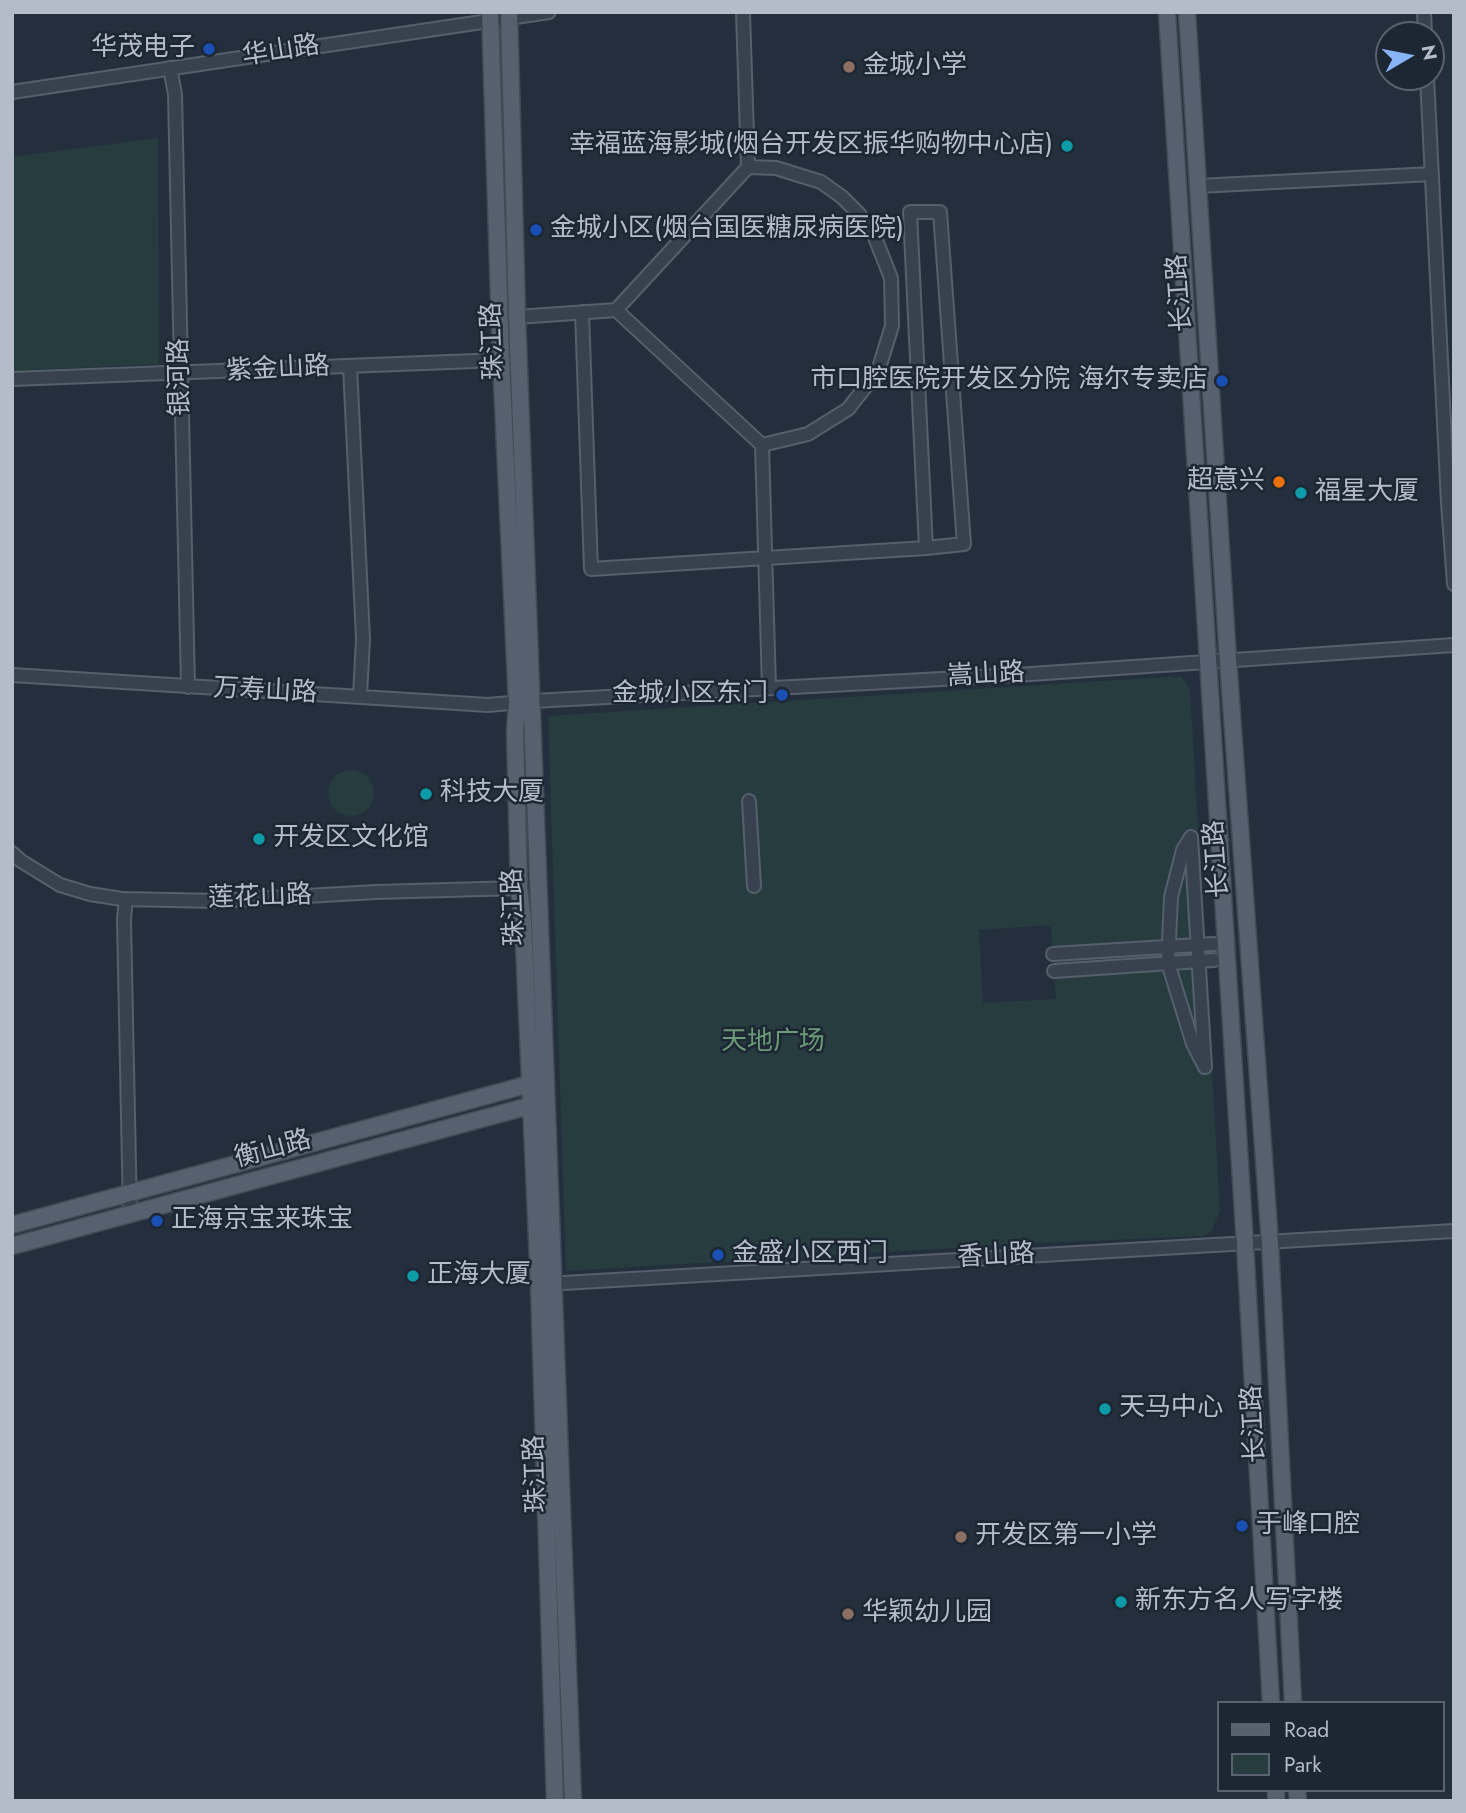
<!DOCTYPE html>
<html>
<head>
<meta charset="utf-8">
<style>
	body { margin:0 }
	#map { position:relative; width:1466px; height:1813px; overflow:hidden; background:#242f3e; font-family:Jost,sans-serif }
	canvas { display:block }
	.frame { position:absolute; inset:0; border:14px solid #b4bcc9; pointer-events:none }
	.legend { position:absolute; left:1217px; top:1701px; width:228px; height:91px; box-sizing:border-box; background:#1d2633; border:2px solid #59626f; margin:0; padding:9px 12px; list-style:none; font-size:21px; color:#b4bcc9 }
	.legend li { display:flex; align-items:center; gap:14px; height:35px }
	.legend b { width:35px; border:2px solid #59626f }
	.north { position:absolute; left:1375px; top:21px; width:70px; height:70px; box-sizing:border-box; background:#1d2633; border:2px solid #59626f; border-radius:50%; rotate:80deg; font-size:19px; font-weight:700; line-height:28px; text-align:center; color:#b4bcc9 }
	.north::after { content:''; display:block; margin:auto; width:24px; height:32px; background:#8ab4f8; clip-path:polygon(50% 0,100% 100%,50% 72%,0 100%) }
</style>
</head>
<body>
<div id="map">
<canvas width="1466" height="1813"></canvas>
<div class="frame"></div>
<ul class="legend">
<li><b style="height:9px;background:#56606e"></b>Road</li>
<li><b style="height:19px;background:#263c3f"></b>Park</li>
</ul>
<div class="north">N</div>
</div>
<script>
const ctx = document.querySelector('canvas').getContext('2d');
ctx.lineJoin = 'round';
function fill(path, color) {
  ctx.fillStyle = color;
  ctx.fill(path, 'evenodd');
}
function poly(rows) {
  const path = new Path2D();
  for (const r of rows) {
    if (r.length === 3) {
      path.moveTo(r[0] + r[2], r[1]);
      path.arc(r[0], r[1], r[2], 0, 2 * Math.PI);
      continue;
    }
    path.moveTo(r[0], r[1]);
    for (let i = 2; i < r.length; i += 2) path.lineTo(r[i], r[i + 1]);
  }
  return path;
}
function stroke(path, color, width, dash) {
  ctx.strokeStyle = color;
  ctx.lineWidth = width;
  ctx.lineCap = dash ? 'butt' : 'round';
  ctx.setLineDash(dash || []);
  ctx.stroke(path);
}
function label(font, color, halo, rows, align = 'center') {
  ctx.font = font + ' Jost,"Noto Sans SC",sans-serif';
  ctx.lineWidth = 5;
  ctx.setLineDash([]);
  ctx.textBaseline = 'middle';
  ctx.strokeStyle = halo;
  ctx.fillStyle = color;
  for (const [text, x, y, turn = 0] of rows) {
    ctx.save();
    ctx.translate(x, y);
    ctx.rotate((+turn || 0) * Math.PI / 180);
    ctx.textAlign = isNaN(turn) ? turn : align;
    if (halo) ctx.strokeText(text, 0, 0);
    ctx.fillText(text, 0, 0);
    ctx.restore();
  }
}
const green = poly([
	[158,138,159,364,12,371,12,157],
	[1181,676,1190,689,1220,1211,1211,1232,1203,1236,1040,1243,566,1271,548,716],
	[1051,925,1056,999,983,1003,979,930],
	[351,793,23]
]);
const minor = poly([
	[743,12,748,167],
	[1424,12,1425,35],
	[170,68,175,94,188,687],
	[1427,77,1448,503,1454,584],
	[12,92,549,12],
	[1198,186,1432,174],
	[582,312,591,569,926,548,910,212,940,212,964,544,926,548],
	[517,317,616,310,762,445,808,434,848,409,878,371,892,326,891,278,874,235,859,214,842,197,821,182,776,168,748,167,616,310],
	[350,366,363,639,360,696],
	[12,379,501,360],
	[762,445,769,688],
	[12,675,488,705,533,701,1016,675,1454,645],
	[749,801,754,886],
	[1191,837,1205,1067,1193,1044,1168,963,1171,897,1183,850,1191,837],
	[12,853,21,861,60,885,90,894,122,899,218,901,376,892,519,888],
	[126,899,124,919,130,1215],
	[1053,954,1214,944],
	[1054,971,1214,960],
	[546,1284,1454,1231]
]);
const major = poly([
	[490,12,501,360,517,703,515,732,519,888,523,921,539,1284,555,1801],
	[509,12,517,317,573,1801],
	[1167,12,1245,1244,1271,1703],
	[1187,12,1228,660,1270,1243,1293,1703],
	[12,1225,537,1082],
	[12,1246,540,1103],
	[1276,1790,1276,1801],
	[1297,1790,1298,1801]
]);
const markers = [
	[209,49,7,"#1a4fb4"],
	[849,67,7,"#8d6e63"],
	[1067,146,7,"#0f9aa8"],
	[536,230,7,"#1a4fb4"],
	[1222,381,7,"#1a4fb4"],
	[1279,482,7,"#e8710a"],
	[1301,493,7,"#0f9aa8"],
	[782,695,7,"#1a4fb4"],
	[426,794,7,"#0f9aa8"],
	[259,839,7,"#0f9aa8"],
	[157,1221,7,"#1a4fb4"],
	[718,1255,7,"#1a4fb4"],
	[413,1276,7,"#0f9aa8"],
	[1105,1409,7,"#0f9aa8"],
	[1242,1526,7,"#1a4fb4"],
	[961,1537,7,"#8d6e63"],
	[1121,1602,7,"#0f9aa8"],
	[848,1614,7,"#8d6e63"]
];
const poiNames = [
	["华茂电子",195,49,"right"],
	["金城小学",863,67],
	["幸福蓝海影城(烟台开发区振华购物中心店)",1053,146,"right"],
	["金城小区(烟台国医糖尿病医院)",550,230],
	["市口腔医院开发区分院 海尔专卖店",1208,381,"right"],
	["超意兴",1265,482,"right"],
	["福星大厦",1315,493],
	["金城小区东门",768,695,"right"],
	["科技大厦",440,794],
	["开发区文化馆",273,839],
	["正海京宝来珠宝",171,1221],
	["金盛小区西门",732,1255],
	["正海大厦",427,1276],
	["天马中心",1119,1409],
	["于峰口腔",1256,1526],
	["开发区第一小学",975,1537],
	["新东方名人写字楼",1135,1602],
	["华颖幼儿园",862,1614]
];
const streetNames = [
	["华山路",281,52,-9],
	["长江路",1181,293,-94],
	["珠江路",494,341,-92],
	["紫金山路",278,370,-3],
	["银河路",181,377,-91],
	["嵩山路",986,676,-3],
	["万寿山路",265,692,3],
	["长江路",1218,859,-94],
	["莲花山路",260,898,-2],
	["珠江路",515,907,-92],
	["衡山路",273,1150,-15],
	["香山路",996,1257,-3],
	["长江路",1255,1424,-93],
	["珠江路",537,1474,-92]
];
const parkNames = [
	["天地广场",773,1043]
];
fill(green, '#263c3f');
stroke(minor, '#565f6c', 16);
stroke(major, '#414a57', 19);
stroke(minor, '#38414e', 12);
stroke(major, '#56606e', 16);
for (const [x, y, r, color] of markers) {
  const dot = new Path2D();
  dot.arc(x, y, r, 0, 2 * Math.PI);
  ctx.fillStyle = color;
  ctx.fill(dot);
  stroke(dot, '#1d2633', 2.5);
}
label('26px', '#b4bcc9', '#1d2633', poiNames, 'left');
label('26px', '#b4bcc9', '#1d2633', streetNames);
label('26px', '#6b9a76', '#1d2633', parkNames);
</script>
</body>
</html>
